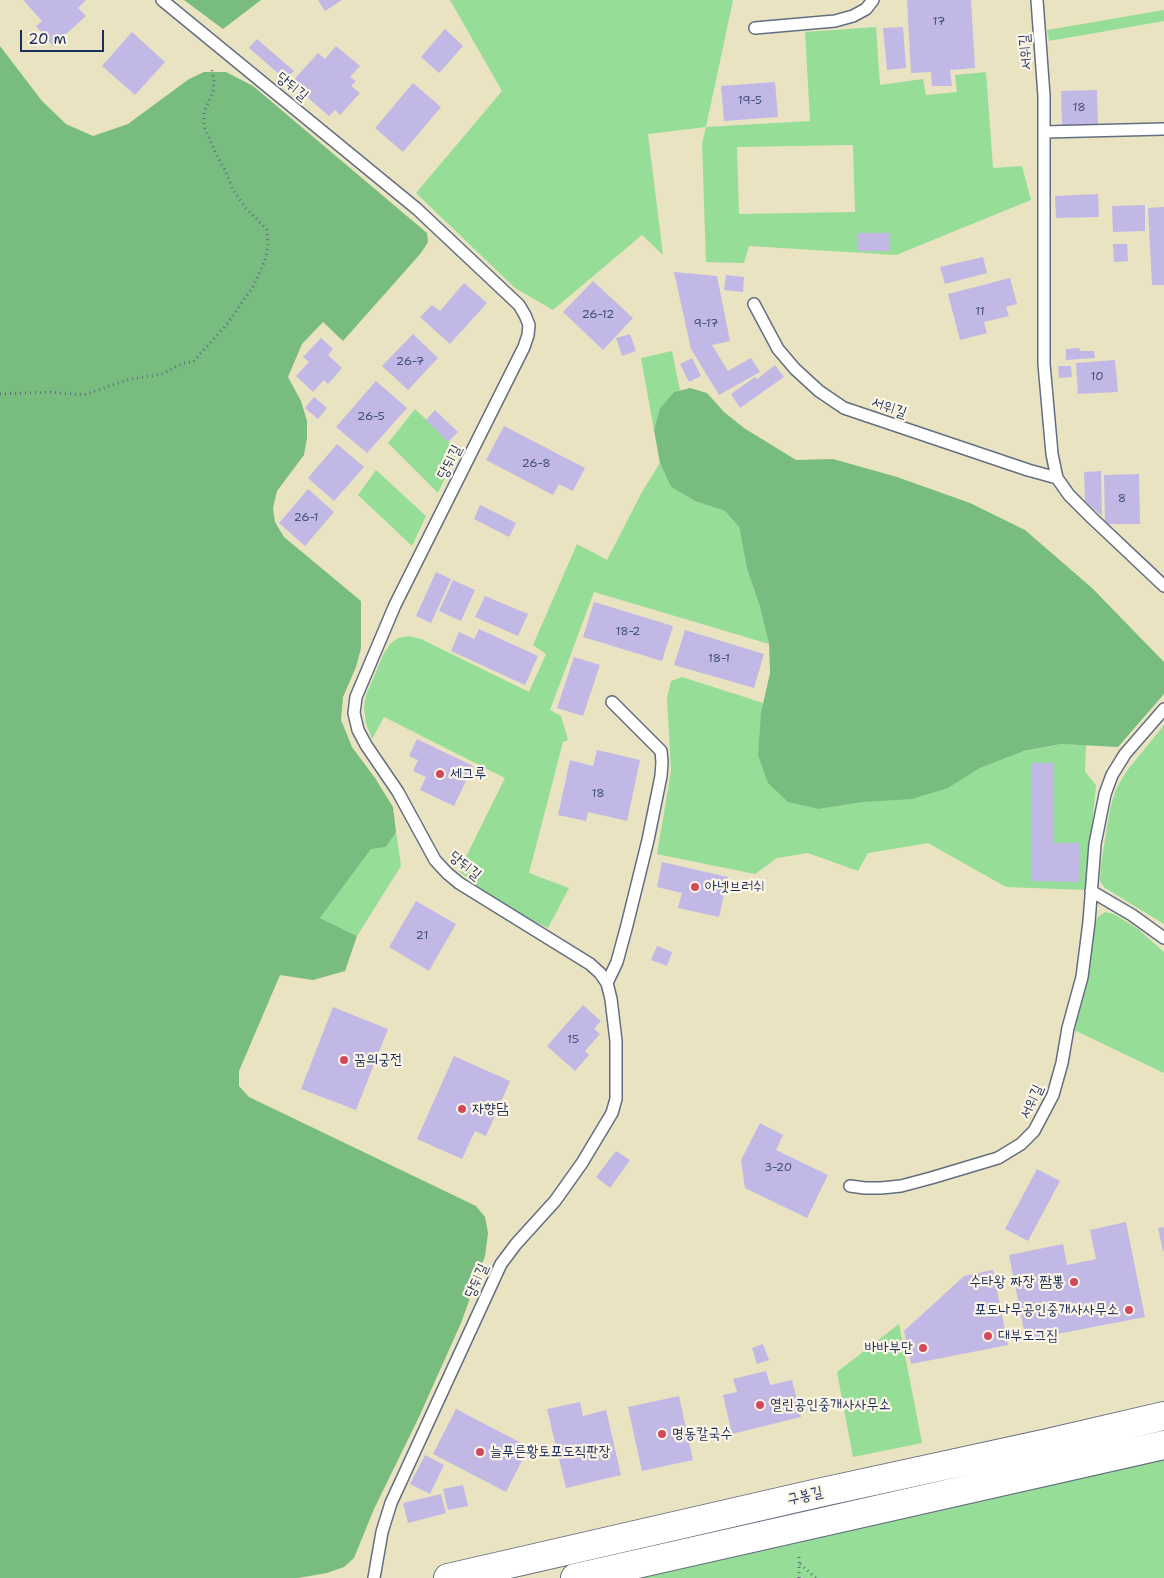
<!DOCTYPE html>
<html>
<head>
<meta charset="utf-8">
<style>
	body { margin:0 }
	#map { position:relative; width:1164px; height:1578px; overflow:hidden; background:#e9e3c2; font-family:"Shantell Sans",sans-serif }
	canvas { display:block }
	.scale { position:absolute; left:20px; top:30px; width:84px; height:22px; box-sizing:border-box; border:2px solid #1b2f5e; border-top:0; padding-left:6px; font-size:15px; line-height:18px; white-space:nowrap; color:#1b2f5e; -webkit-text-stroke:4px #fcf5e5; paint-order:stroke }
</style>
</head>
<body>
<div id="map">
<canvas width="1164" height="1578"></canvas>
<div class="scale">20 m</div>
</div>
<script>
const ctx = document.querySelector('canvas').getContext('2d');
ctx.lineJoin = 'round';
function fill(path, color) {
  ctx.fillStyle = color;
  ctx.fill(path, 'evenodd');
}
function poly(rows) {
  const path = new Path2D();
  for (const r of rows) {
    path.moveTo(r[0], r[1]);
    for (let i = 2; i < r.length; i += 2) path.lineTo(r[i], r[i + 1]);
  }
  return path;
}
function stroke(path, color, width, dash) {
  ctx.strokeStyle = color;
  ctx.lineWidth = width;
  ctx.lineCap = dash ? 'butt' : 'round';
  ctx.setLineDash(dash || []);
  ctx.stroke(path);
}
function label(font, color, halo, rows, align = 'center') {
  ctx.font = font + ' "Shantell Sans","Poor Story",sans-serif';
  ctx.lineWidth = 4.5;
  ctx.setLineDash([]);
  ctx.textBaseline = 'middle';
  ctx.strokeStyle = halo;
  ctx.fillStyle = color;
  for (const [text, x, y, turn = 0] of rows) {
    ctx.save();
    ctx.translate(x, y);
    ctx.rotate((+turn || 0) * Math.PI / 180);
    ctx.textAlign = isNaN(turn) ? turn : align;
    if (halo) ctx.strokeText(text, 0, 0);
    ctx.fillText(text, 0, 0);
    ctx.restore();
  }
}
const green = poly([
	[450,0,733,0,706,127,810,121,805,32,876,27,880,85,923,79,926,95,957,92,955,75,986,72,993,168,1022,166,1031,200,896,255,749,246,744,263,706,262,702,144,706,127,648,134,663,255,642,235,553,310,515,288,416,193,502,91],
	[853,145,855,212,739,214,737,147],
	[1164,10,1164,21,1049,41,1047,30],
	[672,351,680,390,674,392,660,408,654,430,641,358],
	[415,409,458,450,438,493,388,443],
	[660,463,671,487,695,501,725,511,739,527,747,569,760,607,769,644,594,592,550,710,561,716,568,740,563,742,529,873,569,888,548,928,528,918,485,892,459,871,505,778,384,717,372,739,366,723,364,708,366,695,384,653,391,643,398,638,409,636,421,639,529,692,546,654,533,645,577,544,607,560,642,492],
	[376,470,426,516,412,546,358,495],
	[682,677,763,703,758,755,819,809,948,788,980,768,1021,752,1061,744,1086,745,1085,772,1096,785,1086,890,1006,887,928,843,868,853,858,871,808,853,777,858,755,874,657,854,671,771,667,698,671,681],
	[1164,725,1164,924,1105,888,1100,881,1101,864,1110,809,1116,789,1126,772],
	[396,832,401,866,357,936,320,918,371,849,386,847],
	[1105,912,1114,914,1138,929,1164,952,1164,1073,1074,1030,1088,973,1094,924,1098,917],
	[899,1324,922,1443,853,1457,837,1372],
	[1164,1458,1164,1578,631,1578]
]);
const forest = poly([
	[184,0,261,0,223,29],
	[0,46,42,101,66,124,93,136,128,124,189,79,204,72,226,72,253,86,427,233,428,242,421,253,343,341,323,322,302,344,288,377,301,401,307,421,307,438,304,455,277,491,273,508,275,522,284,537,361,601,361,648,356,667,343,697,341,720,352,747,375,778,393,807,396,832,386,847,371,849,320,918,357,936,345,971,313,980,280,975,239,1071,239,1086,249,1097,476,1206,485,1217,488,1233,485,1256,461,1323,419,1417,374,1509,354,1558,344,1567,327,1573,298,1578,0,1578],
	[690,388,707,393,724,412,744,428,796,460,833,459,897,477,970,503,1025,530,1092,588,1164,662,1164,694,1118,747,1061,744,1024,751,980,768,948,788,912,799,863,802,819,809,788,802,768,783,758,755,761,713,770,673,769,644,760,607,747,569,739,527,725,511,695,501,671,487,660,463,654,430,660,408,674,392]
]);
const building = poly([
	[23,0,86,0,78,8,86,16,53,46,36,26,42,21],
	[318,0,342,0,325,11],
	[907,0,971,0,975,68,950,70,952,86,932,86,931,72,911,73],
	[903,27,906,68,887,70,883,28],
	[445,29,463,46,439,73,421,57],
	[132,32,165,62,135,95,102,66],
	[257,39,294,71,286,80,249,48],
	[336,46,360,66,350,77,356,81,351,86,360,93,340,115,335,110,329,116,291,83,318,53,325,59],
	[775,82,778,117,724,121,721,86],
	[413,83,441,107,403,152,375,128],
	[1097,90,1098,124,1062,125,1061,91],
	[1098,194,1099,217,1056,218,1055,196],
	[1145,205,1145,231,1113,232,1112,206],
	[1164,207,1164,285,1152,285,1148,208],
	[857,233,889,233,889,251,857,251],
	[1113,244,1127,244,1128,261,1114,262],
	[983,257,987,273,945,284,940,267],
	[674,272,717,276,730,341,712,345,728,371,751,358,760,372,719,395,691,349],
	[726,275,744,277,743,292,724,290],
	[1010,278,1017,304,1006,307,1009,316,984,322,987,333,960,340,948,294],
	[593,281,633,318,603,350,563,312],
	[464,283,487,303,450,344,420,317,432,305,440,311],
	[413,334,438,358,408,390,382,366],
	[630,334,636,351,622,356,616,338],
	[321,338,333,349,328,355,342,368,328,384,324,380,313,392,296,376,309,362,303,357],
	[1079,348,1080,351,1094,351,1095,358,1066,360,1066,349],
	[692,358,701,376,689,382,680,364],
	[1115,360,1118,392,1078,394,1076,363],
	[775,365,784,377,740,408,731,394,755,377,757,379],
	[1058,366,1071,366,1072,377,1059,378],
	[376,381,407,408,367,453,336,427],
	[314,397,327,408,318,419,305,408],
	[435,410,458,432,448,442,426,420],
	[504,426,585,468,573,491,559,484,553,495,486,460],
	[337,444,364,467,334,501,308,478],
	[1101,471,1102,516,1085,501,1084,472],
	[1139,474,1140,524,1105,524,1104,475],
	[308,489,334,512,305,546,279,523],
	[480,505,516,523,509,537,474,519],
	[436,572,451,579,431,623,416,616],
	[453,580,475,590,461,621,439,611],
	[485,596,528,614,518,636,475,617],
	[594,602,673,626,662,661,583,637],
	[479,629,538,656,525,685,451,651,459,632,474,639],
	[685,630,764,654,754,688,674,665],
	[574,657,600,665,583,716,557,708],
	[417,739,473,766,454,806,420,790,426,777,413,771,418,760,409,756],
	[597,750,640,760,627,821,588,812,586,821,558,815,570,760,593,766],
	[1032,763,1053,763,1053,843,1080,843,1079,882,1031,881],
	[662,862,728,877,719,917,678,908,682,893,657,887],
	[416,901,456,924,429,971,389,947],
	[657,946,672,952,667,966,651,960],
	[583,1005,601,1021,594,1029,600,1034,585,1051,589,1055,575,1071,547,1046],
	[333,1007,388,1029,356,1110,301,1089],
	[454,1056,510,1081,486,1136,475,1131,462,1159,417,1139],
	[760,1123,783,1135,776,1150,828,1175,807,1218,745,1188,741,1160],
	[616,1151,630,1160,610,1188,596,1177],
	[1037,1169,1060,1181,1028,1241,1005,1229],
	[1126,1222,1145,1317,1026,1340,1009,1255,1063,1244,1067,1265,1096,1259,1090,1230],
	[1164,1227,1164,1251,1163,1251,1158,1228],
	[993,1270,1008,1345,911,1364,904,1331,964,1276],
	[763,1344,769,1360,757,1364,752,1348],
	[766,1371,770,1385,792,1380,801,1417,732,1434,723,1395,737,1392,733,1379],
	[679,1396,693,1460,642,1471,628,1407],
	[580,1402,583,1416,606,1410,621,1475,566,1488,547,1409],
	[456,1409,529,1447,506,1492,433,1454],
	[425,1455,444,1465,430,1494,410,1484],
	[463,1485,468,1506,448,1510,443,1489],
	[441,1494,446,1513,408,1523,403,1503]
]);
const path = poly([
	[0,394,50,392,84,395,130,379,162,374,183,363,193,362,228,323,254,285,265,260,268,246,267,230,246,208,233,190,226,172,216,154,204,126,204,112,213,92,214,81,211,67],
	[800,1564,816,1578],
	[799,1578,799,1556]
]);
const service = poly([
	[162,0,417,209,519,305,525,315,529,325,528,335,524,347,395,605,356,697,354,713,358,730,366,745,398,792,435,860,447,873,459,883,590,964,600,973,607,983,611,999,616,1041,616,1099,612,1113,582,1163,555,1201,516,1244,501,1264,391,1503,382,1532,374,1578],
	[1037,0,1044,96,1044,364,1052,454,1057,478,1069,495,1092,518,1164,586],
	[755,28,835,21,853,16,866,9,873,0],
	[1044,132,1164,129],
	[754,304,778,349,795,369,819,391,844,408,1028,470,1057,478],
	[1091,891,1132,915,1164,938],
	[607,983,617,962,627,925,648,840,661,776,662,762,661,751,612,702],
	[850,1186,865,1188,881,1188,901,1186,931,1178,998,1158,1021,1144,1034,1131,1053,1095,1062,1063,1068,1028,1082,977,1089,922,1095,844,1105,794,1112,775,1125,754,1164,709]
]);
const tertiary = poly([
	[448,1578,818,1493,1048,1443,1164,1416],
	[575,1578,1164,1445]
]);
const markers = [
	[440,774,5,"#d1495b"],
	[695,887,5,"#d1495b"],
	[344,1060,5,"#d1495b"],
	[462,1109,5,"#d1495b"],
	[1074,1282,5,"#d1495b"],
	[1129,1310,5,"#d1495b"],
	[988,1336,5,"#d1495b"],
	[923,1348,5,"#d1495b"],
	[760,1405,5,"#d1495b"],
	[662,1434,5,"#d1495b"],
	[480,1452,5,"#d1495b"]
];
const numberNames = [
	["17",939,22],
	["19-5",750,101],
	["18",1079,108],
	["11",980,312],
	["26-12",598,315],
	["9-17",706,324],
	["26-7",410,362],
	["10",1097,377],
	["26-5",371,417],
	["26-8",536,464],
	["8",1122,499],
	["26-1",306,518],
	["18-2",628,632],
	["18-1",719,659],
	["18",598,794],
	["21",422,936],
	["15",573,1040],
	["3-20",778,1168]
];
const streetNames = [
	["서위길",1026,52,-94],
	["당뒤길",292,87,39],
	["서위길",889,408,19],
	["당뒤길",450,462,-63],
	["당뒤길",465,866,39],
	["서위길",1032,1102,-65],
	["당뒤길",477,1281,-65],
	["구봉길",805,1496,-13]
];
const poiNames = [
	["세그루",450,774],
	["아넷브러쉬",705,887],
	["꿈의궁전",354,1060],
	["자향담",472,1109],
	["수타왕 짜장 짬뽕",1064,1282,"right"],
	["포도나무공인중개사사무소",1119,1310,"right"],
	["대부도그집",998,1336],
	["바바부단",913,1348,"right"],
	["열린공인중개사사무소",770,1405],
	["명동칼국수",672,1434],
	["늘푸른황토포도직판장",490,1452]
];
fill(green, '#96dd97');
fill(forest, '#78bc80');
fill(building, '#c2b8e6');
stroke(service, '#636e81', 14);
stroke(tertiary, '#636e81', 30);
stroke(path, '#636e81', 3, [1, 4]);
stroke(service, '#fff', 11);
stroke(tertiary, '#fff', 28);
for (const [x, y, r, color] of markers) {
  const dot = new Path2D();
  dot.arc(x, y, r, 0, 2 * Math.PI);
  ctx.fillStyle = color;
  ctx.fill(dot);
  stroke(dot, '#fcf5e5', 2);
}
label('12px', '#455180', null, numberNames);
label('15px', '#1b2f5e', '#fcf5e5', streetNames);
label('15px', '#1b2f5e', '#fcf5e5', poiNames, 'left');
</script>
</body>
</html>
